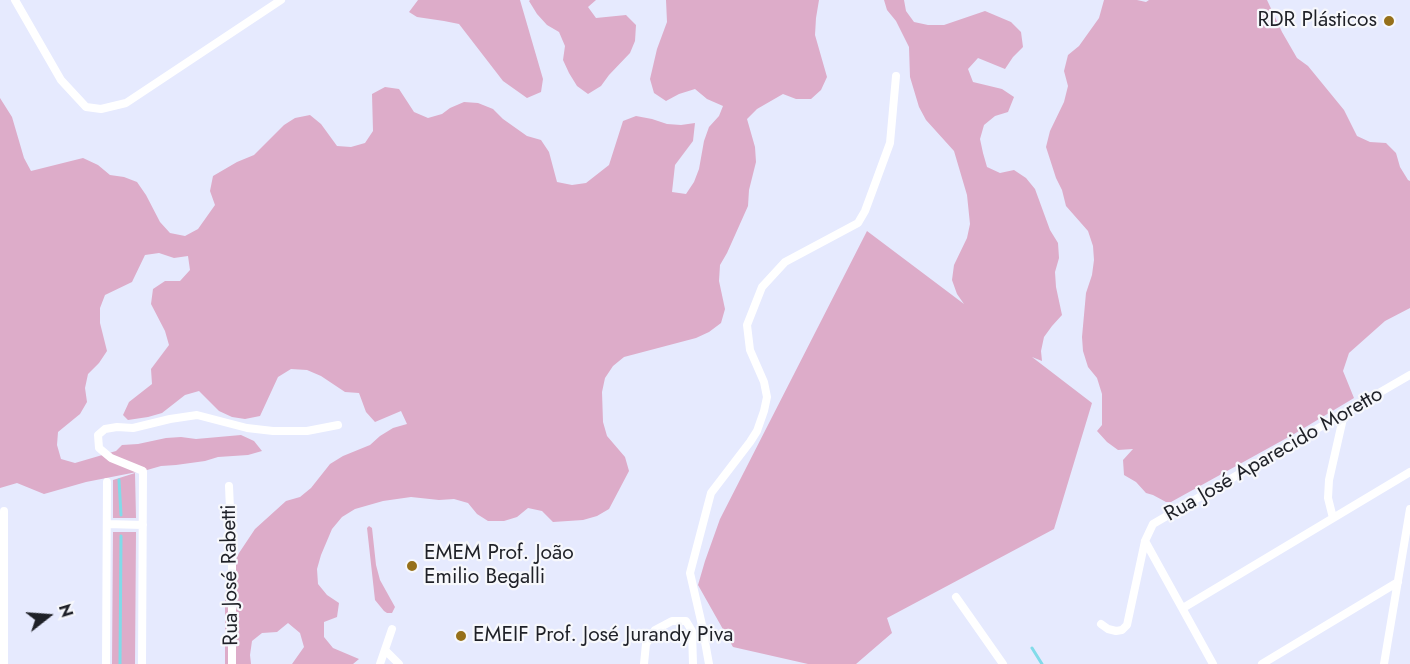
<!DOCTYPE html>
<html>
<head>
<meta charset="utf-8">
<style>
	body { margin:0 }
	#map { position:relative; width:1410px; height:664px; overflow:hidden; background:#e6eafe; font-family:Jost,sans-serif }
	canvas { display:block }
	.north { position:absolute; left:18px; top:586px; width:60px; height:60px; -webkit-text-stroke:4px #f7f8fc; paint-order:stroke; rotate:73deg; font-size:16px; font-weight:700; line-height:24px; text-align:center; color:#1f2128 }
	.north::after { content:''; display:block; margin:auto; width:21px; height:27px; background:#1f2128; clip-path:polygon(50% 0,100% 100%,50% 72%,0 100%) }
</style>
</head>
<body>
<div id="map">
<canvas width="1410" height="664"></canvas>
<div class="north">N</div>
</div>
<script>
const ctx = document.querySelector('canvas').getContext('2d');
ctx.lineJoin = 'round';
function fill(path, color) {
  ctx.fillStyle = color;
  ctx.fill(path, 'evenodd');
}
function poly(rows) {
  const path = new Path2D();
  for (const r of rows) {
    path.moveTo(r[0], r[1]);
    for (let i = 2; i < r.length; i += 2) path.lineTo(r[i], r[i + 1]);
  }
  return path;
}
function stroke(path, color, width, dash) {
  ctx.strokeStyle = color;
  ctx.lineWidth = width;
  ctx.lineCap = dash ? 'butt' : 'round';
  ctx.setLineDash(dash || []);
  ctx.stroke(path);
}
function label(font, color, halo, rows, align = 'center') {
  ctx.font = font + ' Jost,sans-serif';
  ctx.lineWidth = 4.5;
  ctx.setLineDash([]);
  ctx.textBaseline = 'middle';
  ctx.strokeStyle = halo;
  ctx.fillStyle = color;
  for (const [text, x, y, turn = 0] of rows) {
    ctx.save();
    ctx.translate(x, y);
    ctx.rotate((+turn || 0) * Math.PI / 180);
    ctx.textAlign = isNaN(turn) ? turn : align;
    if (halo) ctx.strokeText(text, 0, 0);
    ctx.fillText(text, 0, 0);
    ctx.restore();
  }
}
const green = poly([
	[418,0,520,0,543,79,541,92,527,98,503,81,459,24,444,21,417,17,409,12],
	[530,0,596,0,588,7,596,18,626,15,636,25,635,41,630,53,609,75,601,86,588,94,577,86,569,73,563,60,565,46,559,32,547,25,537,14,529,1],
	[666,0,819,0,816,18,815,35,827,77,821,90,811,99,796,99,783,94,757,109,747,119,755,147,756,162,749,190,748,206,727,253,720,265,719,281,725,309,721,323,709,332,696,338,624,357,613,366,605,378,602,392,603,422,607,436,625,457,629,471,609,509,597,516,583,520,553,522,542,511,528,508,517,517,504,521,488,521,477,514,468,503,454,499,439,500,411,497,383,501,355,509,342,517,332,529,321,555,317,569,318,584,327,595,339,603,337,617,324,622,324,637,333,648,359,659,353,664,292,664,304,647,300,633,288,623,277,632,262,633,252,641,250,655,251,664,225,664,225,595,233,566,239,553,255,529,286,501,300,497,311,488,330,464,343,456,370,445,380,436,393,428,407,424,401,411,375,422,366,412,359,393,345,392,321,376,307,370,291,369,278,377,260,416,245,419,232,417,219,411,199,391,185,395,162,413,148,417,128,420,123,415,129,402,152,384,151,369,169,345,165,331,151,304,153,289,165,281,180,281,190,270,188,256,174,258,159,253,145,255,132,282,105,295,100,308,100,323,107,351,99,363,88,374,85,388,87,402,80,414,58,432,57,445,61,459,75,463,116,451,122,445,138,444,166,438,181,437,196,439,241,435,254,441,262,451,248,455,218,457,205,461,176,465,161,466,147,470,86,482,44,494,17,483,0,488,0,98,12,117,24,158,31,171,83,158,98,165,110,175,124,177,137,182,146,195,160,222,170,233,185,236,198,229,215,205,210,191,213,176,237,162,254,155,284,125,295,118,310,115,321,124,337,146,351,147,365,143,373,131,372,94,385,87,399,89,414,112,428,118,442,114,450,108,464,102,478,103,493,109,503,119,527,136,541,140,549,152,557,182,572,185,586,183,609,165,623,121,636,116,652,119,667,124,681,125,695,123,693,141,675,165,672,192,686,194,694,182,699,169,704,141,709,127,719,116,723,106,707,99,695,89,679,94,666,101,654,93,650,79,657,49,667,22],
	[884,0,904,0,906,11,914,22,928,25,944,25,985,11,1011,22,1021,32,1023,47,1013,57,1005,69,978,58,968,69,973,82,1002,89,1014,97,1008,112,995,116,984,125,980,139,983,153,987,167,1000,173,1014,170,1026,178,1035,189,1050,230,1058,243,1059,258,1055,272,1056,287,1062,315,1052,326,1044,337,1041,351,1042,361,1032,357,1092,403,1054,529,887,618,892,633,856,664,808,664,733,647,698,585,705,561,720,519,867,231,964,304,957,294,952,280,954,265,967,238,970,224,967,195,954,151,926,120,919,107,910,77,909,47,896,21,887,10],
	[1104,0,1137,0,1146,2,1149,0,1267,0,1282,32,1297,58,1308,66,1344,110,1357,136,1370,142,1386,143,1396,153,1400,167,1408,180,1410,181,1410,308,1385,321,1349,353,1343,371,1354,398,1294,434,1171,502,1166,502,1153,495,1146,493,1136,482,1124,475,1123,460,1133,449,1118,450,1107,442,1097,431,1102,425,1102,394,1097,378,1088,367,1083,351,1082,337,1086,293,1092,275,1094,260,1093,246,1088,231,1066,206,1062,190,1056,178,1046,147,1050,131,1064,102,1068,86,1064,71,1068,55,1079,46,1099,18],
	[135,473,136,518,113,518,113,480],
	[369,526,372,528,376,565,380,580,395,607,392,613,387,613,384,611,375,600,367,528],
	[113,532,136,532,135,664,112,664]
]);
const stream = poly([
	[119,480,121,515],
	[1032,648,1042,664],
	[120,664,121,536]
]);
const minor = poly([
	[15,0,61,80,86,107,101,109,126,103,281,0],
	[229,486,232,555,232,664],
	[1333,518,1328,498,1329,480,1344,414],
	[107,524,143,525],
	[1145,541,1213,664],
	[956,597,1003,664],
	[1183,608,1410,472],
	[1101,624,1108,629,1116,631,1122,630,1127,625,1145,541,1153,524,1410,375],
	[385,650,399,664],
	[4,664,4,511],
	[106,664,107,482],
	[142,664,143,471,111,458,99,448,98,435,105,429,117,427,133,428,170,419,197,415,247,428,273,431,307,431,338,425],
	[380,664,392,629],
	[644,664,646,644,655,630,672,621,686,621,692,631,693,664],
	[709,664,702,625,690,573,711,493,750,442,757,431,764,411,767,397,764,382,750,350,747,325,762,287,785,262,858,223,865,211,890,143,896,76],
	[1262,664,1398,582],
	[1384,664,1410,509]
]);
const markers = [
	[1389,21,6,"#96701a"],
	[412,566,6,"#96701a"],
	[461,636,6,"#96701a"]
];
const poiNames = [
	["RDR Plásticos",1377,21,"right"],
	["EMEM Prof. João",424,554],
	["Emilio Begalli",424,578],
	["EMEIF Prof. José Jurandy Piva",473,636]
];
const streetNames = [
	["Rua José Aparecido Moretto",1274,455,-30],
	["Rua José Rabetti",231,575,-91]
];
fill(green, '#ddacc9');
stroke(stream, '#81dbe9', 3);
stroke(minor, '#fff', 8);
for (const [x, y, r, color] of markers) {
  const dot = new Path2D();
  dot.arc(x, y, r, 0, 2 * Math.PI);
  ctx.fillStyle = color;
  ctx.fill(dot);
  stroke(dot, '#f7f8fc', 2);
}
label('21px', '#1f2128', '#f7f8fc', poiNames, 'left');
label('21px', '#1f2128', '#f7f8fc', streetNames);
</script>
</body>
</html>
